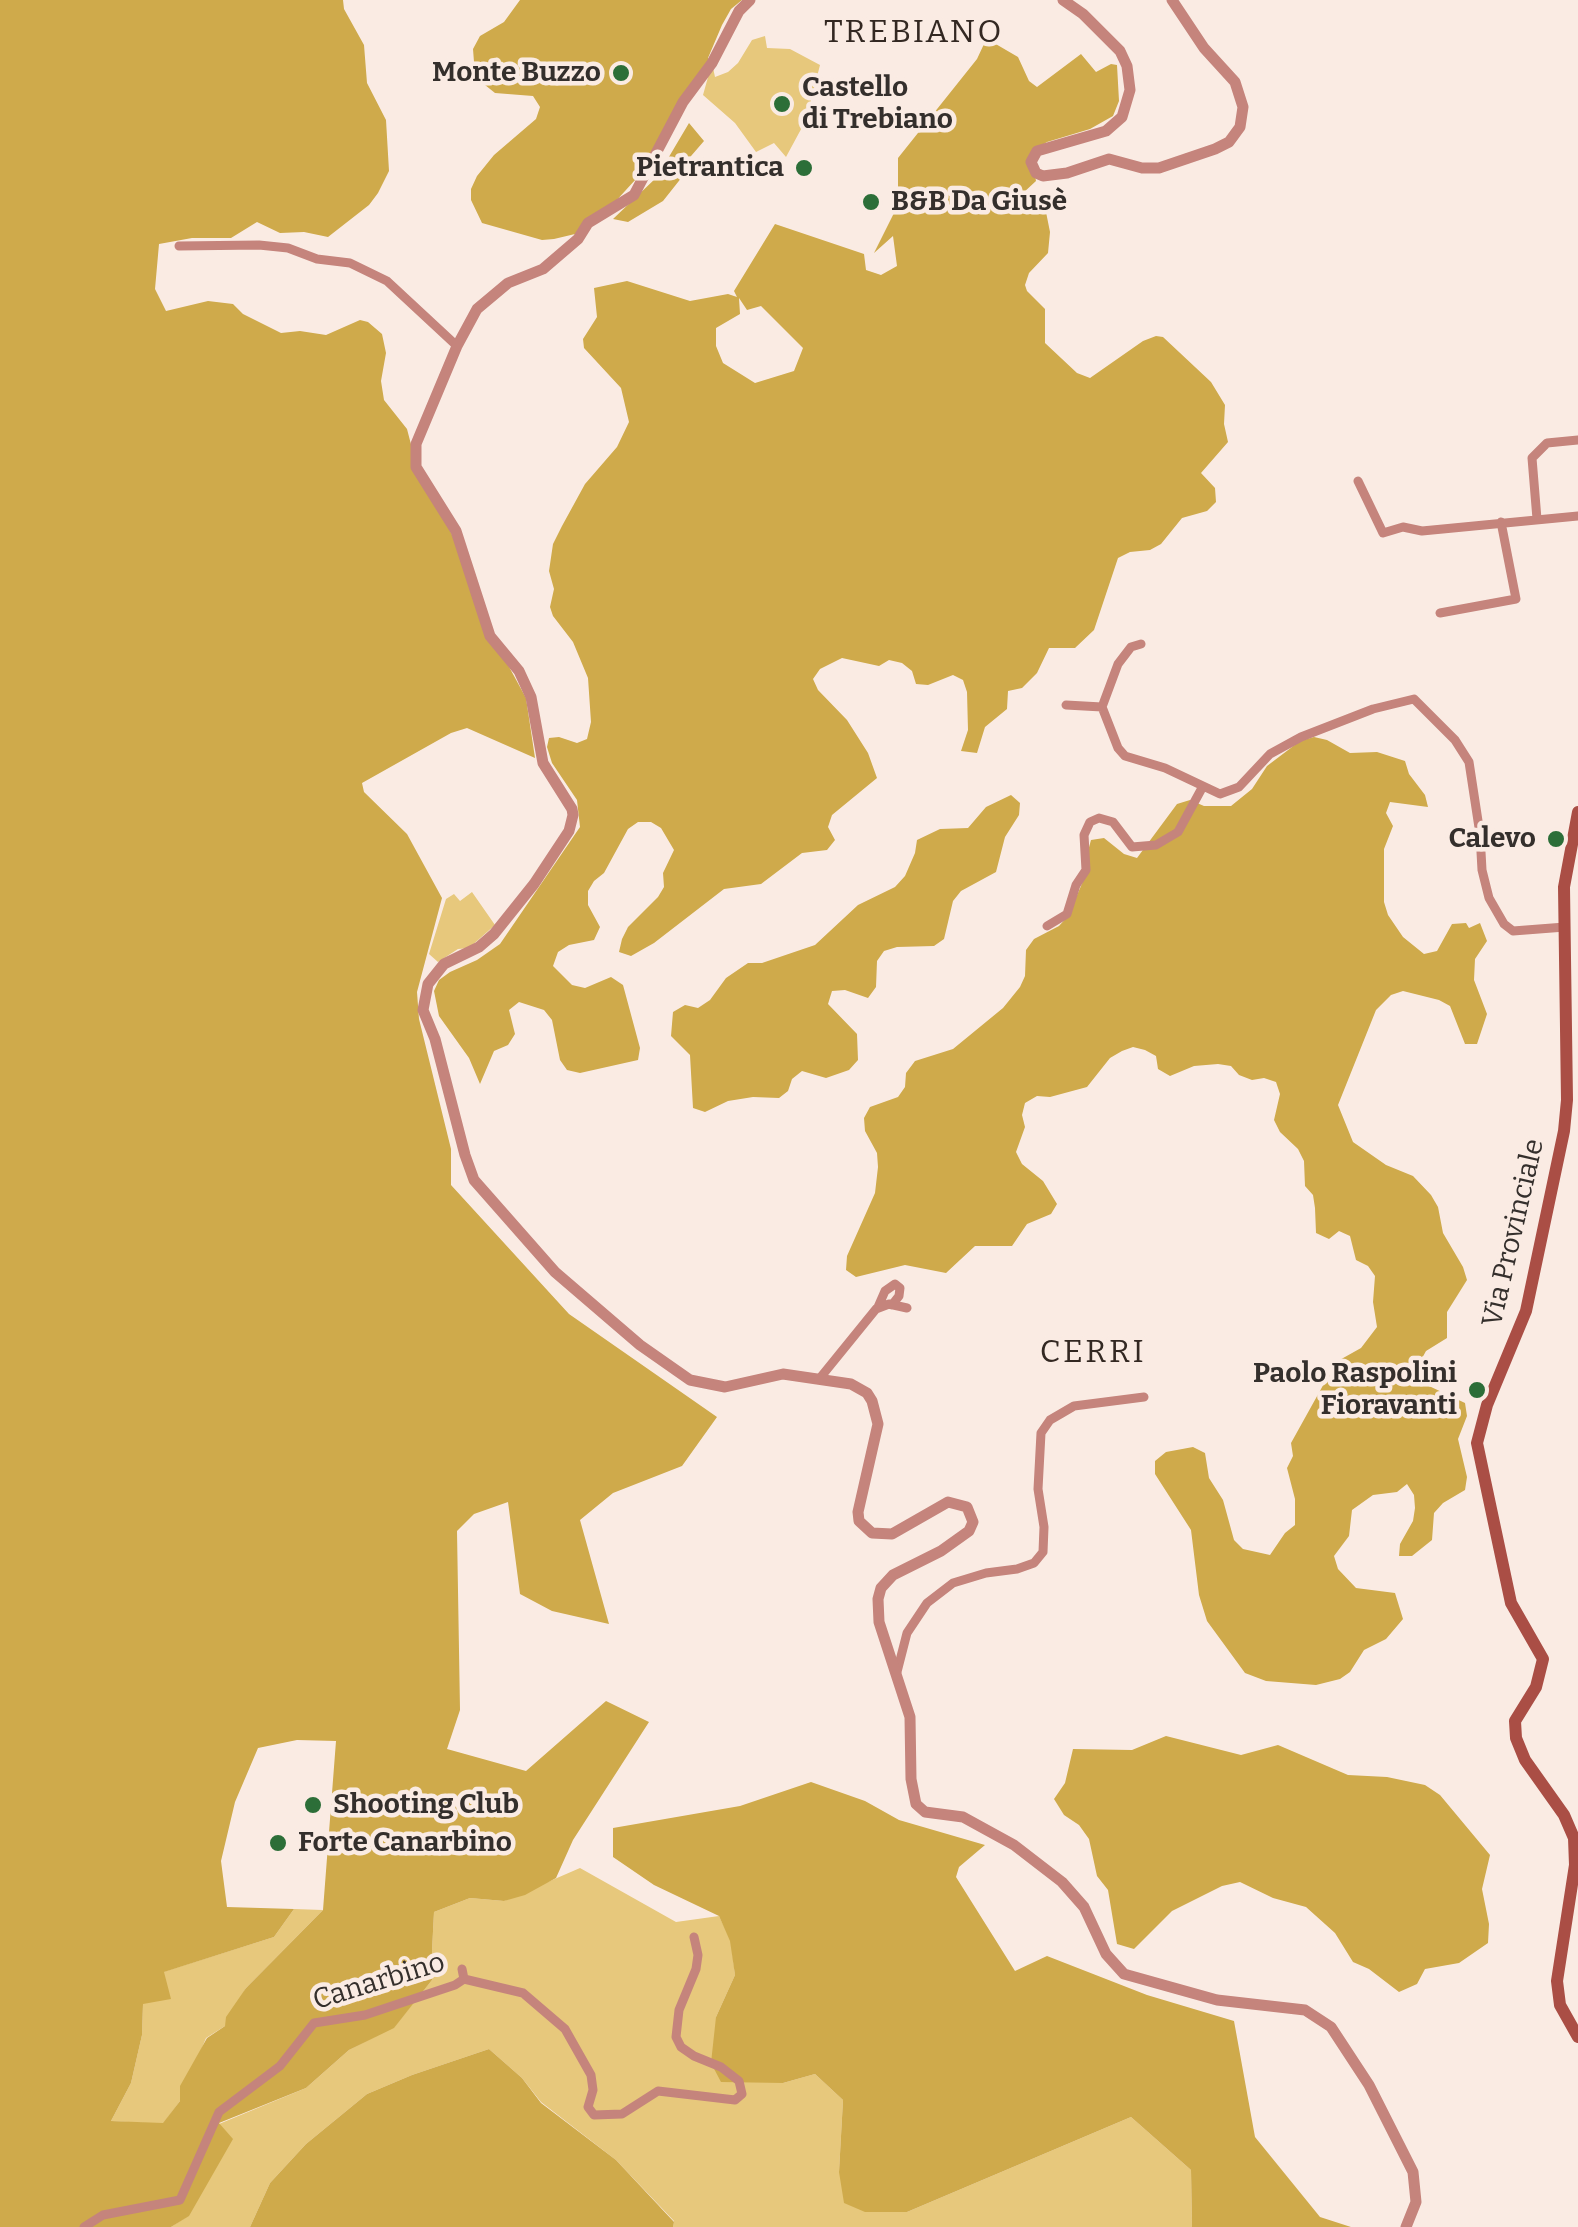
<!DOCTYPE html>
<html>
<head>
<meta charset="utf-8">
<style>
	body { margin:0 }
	canvas { display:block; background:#faebe3 }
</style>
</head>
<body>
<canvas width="1578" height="2227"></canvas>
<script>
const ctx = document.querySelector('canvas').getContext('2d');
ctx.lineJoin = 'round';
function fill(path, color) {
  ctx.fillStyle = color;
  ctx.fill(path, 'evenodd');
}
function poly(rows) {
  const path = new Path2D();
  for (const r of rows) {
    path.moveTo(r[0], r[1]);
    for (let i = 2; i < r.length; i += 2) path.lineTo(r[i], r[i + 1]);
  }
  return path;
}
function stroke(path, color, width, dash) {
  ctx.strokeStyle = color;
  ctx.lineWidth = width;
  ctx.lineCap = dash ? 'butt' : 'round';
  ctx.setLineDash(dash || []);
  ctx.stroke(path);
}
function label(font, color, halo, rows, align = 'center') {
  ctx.font = font + ' Bitter,serif';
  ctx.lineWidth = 9;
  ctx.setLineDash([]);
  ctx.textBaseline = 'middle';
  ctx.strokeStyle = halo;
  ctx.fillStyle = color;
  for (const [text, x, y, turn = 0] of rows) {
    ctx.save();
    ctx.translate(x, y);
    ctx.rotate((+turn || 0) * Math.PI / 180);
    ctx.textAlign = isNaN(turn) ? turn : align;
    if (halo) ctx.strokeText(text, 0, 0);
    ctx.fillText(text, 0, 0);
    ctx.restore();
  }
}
const green = poly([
	[765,36,767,48,790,49,820,65,806,120,786,157,774,143,756,152,735,123,703,95,712,63,715,77,728,72,738,63,752,40],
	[472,892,495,925,469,948,458,949,438,962,429,954,446,899,454,894,460,901],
	[580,1868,676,1922,719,1916,731,1941,735,1975,716,2017,783,2083,815,2074,843,2100,839,2172,907,2212,1131,2117,1191,2170,1192,2227,673,2227,674,2221,616,2160,541,2102,522,2078,489,2049,412,2075,367,2094,306,2144,270,2183,250,2227,171,2227,189,2215,219,2124,306,2088,349,2050,394,2027,432,1980,435,1971,432,1951,434,1912,470,1898,504,1901],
	[294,1909,323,1910,246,1988,225,2026,206,2038,180,2101,163,2124,111,2121,131,2083,142,2035,143,2003,163,1972,274,1937]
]);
const forest = poly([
	[0,0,343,0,344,9,364,45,367,83,386,120,389,171,378,193,369,205,328,237,304,232,280,233,257,222,231,238,192,238,159,244,155,289,166,311,208,301,233,304,243,314,281,333,300,331,326,335,360,320,368,322,382,334,386,353,381,381,384,400,407,429,414,456,455,541,483,619,526,698,535,758,467,728,451,733,362,783,364,792,407,834,442,898,417,992,419,1019,451,1149,451,1185,569,1314,717,1417,682,1466,613,1493,580,1520,609,1624,552,1611,520,1594,508,1502,474,1514,457,1531,460,1710,447,1749,526,1771,606,1701,649,1722,573,1840,556,1878,525,1895,504,1901,470,1898,434,1912,432,1951,435,1971,432,1980,394,2028,349,2050,306,2088,219,2123,233,2139,189,2216,171,2227,0,2227],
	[297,1740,336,1741,323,1910,246,1988,226,2017,225,2026,207,2038,180,2086,180,2101,163,2123,111,2121,131,2083,142,2035,143,2004,171,1999,164,1972,274,1937,294,1909,227,1907,221,1861,235,1802,258,1748],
	[520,0,742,0,731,9,722,25,708,58,712,63,636,179,604,214,575,234,554,239,542,240,482,223,471,200,471,189,477,176,494,155,536,119,540,107,533,96,495,93,485,85,474,62,473,49,480,36,504,22],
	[994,43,1018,57,1029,81,1037,87,1081,54,1096,72,1111,64,1117,65,1119,101,1113,116,1090,129,1047,142,1031,152,1036,181,1022,194,1028,206,1042,208,1046,212,1050,232,1048,253,1029,273,1025,285,1027,291,1045,309,1045,343,1077,373,1090,378,1143,341,1156,336,1163,337,1211,382,1225,405,1224,424,1228,442,1201,473,1215,488,1216,502,1207,511,1182,518,1161,544,1150,550,1130,552,1118,558,1094,630,1075,648,1049,648,1037,673,1022,688,1008,691,1007,709,985,727,977,753,961,751,968,730,967,692,963,680,953,675,928,685,916,684,912,671,902,663,889,660,879,666,842,658,820,669,813,679,818,690,847,720,868,753,877,778,832,815,828,827,835,840,827,850,802,853,761,884,724,889,654,943,631,956,619,952,622,939,628,927,658,897,664,887,663,873,674,850,661,828,651,822,638,822,628,829,604,873,594,881,588,891,588,905,600,927,594,940,569,945,558,952,553,966,572,985,585,988,611,977,623,985,640,1048,638,1060,580,1073,567,1070,560,1060,552,1020,544,1010,519,1002,509,1010,515,1034,508,1045,494,1051,480,1084,469,1058,439,1016,434,991,439,980,450,972,477,960,500,944,580,827,577,800,552,763,547,747,549,738,559,737,577,743,587,739,591,722,588,678,573,642,553,616,550,607,554,589,549,571,553,544,562,526,585,484,617,447,629,422,621,388,584,348,583,339,597,317,594,288,627,281,690,301,728,294,737,297,734,291,775,224,864,254,866,270,881,275,897,266,893,236,874,253,898,205,898,158,977,59,984,44],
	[739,298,747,310,761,306,803,348,794,371,755,383,723,363,716,346,716,328,740,314],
	[689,123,704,141,685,163,686,172,663,201,628,222,613,219,657,177],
	[1314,737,1327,740,1350,753,1377,752,1405,761,1409,774,1425,795,1428,807,1390,802,1386,813,1393,826,1384,849,1384,902,1388,915,1403,937,1424,954,1437,951,1452,924,1466,923,1469,928,1480,923,1487,941,1475,959,1474,980,1487,1014,1477,1044,1465,1044,1450,1006,1439,1000,1403,991,1391,995,1376,1010,1338,1105,1353,1142,1386,1165,1413,1176,1431,1195,1438,1207,1443,1233,1463,1267,1467,1280,1447,1312,1447,1338,1426,1351,1420,1362,1422,1375,1429,1386,1465,1403,1467,1416,1458,1439,1467,1477,1465,1490,1443,1503,1434,1513,1432,1540,1412,1556,1399,1556,1400,1544,1413,1521,1415,1508,1414,1495,1407,1484,1397,1492,1373,1495,1352,1510,1349,1536,1334,1556,1338,1569,1356,1588,1395,1593,1403,1619,1386,1639,1364,1650,1350,1672,1340,1679,1316,1685,1266,1681,1245,1673,1207,1621,1199,1595,1191,1530,1155,1474,1155,1461,1166,1452,1193,1447,1205,1453,1209,1478,1223,1500,1234,1540,1243,1549,1270,1555,1285,1533,1295,1525,1295,1499,1287,1468,1293,1456,1291,1443,1336,1362,1361,1348,1377,1327,1373,1302,1375,1276,1368,1266,1356,1260,1350,1236,1339,1231,1329,1239,1316,1233,1315,1208,1313,1195,1305,1186,1304,1161,1298,1149,1280,1132,1274,1120,1280,1094,1276,1082,1264,1078,1252,1080,1239,1075,1231,1066,1218,1064,1194,1066,1170,1076,1158,1069,1156,1056,1145,1050,1133,1047,1122,1051,1110,1058,1087,1087,1050,1097,1037,1096,1025,1103,1022,1115,1025,1127,1016,1152,1022,1164,1043,1181,1057,1204,1051,1214,1027,1224,1012,1246,975,1246,946,1273,905,1265,856,1277,846,1270,847,1256,875,1193,878,1167,877,1153,865,1131,864,1118,870,1107,898,1097,905,1087,906,1073,915,1061,953,1049,1003,1008,1020,987,1025,976,1026,950,1034,939,1059,926,1068,916,1084,879,1084,866,1091,840,1104,838,1124,854,1137,858,1177,804,1190,800,1204,806,1231,806,1252,789,1267,766,1300,741],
	[1011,795,1020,803,1019,815,1005,837,996,872,961,891,953,901,944,939,934,946,897,947,884,951,877,961,876,987,868,998,845,990,832,991,828,1004,857,1034,858,1060,849,1070,826,1078,802,1071,792,1079,788,1091,779,1098,753,1097,728,1101,705,1112,693,1108,690,1055,671,1036,673,1012,685,1005,698,1008,710,1000,726,978,748,963,762,963,815,945,858,905,895,887,905,876,915,853,917,840,940,829,968,828,986,807],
	[1166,1736,1241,1755,1278,1745,1348,1775,1387,1777,1425,1785,1440,1795,1490,1855,1482,1889,1489,1924,1488,1943,1459,1963,1425,1969,1417,1984,1399,1992,1369,1969,1353,1962,1335,1933,1306,1907,1273,1898,1240,1882,1222,1886,1172,1911,1134,1949,1117,1944,1108,1890,1097,1876,1089,1839,1079,1825,1064,1815,1054,1799,1065,1783,1073,1749,1132,1750],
	[811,1782,865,1801,899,1820,985,1845,959,1867,956,1877,1015,1971,1047,1956,1147,1995,1234,2021,1255,2137,1320,2217,1351,2227,1192,2227,1191,2170,1131,2117,907,2212,865,2212,844,2203,839,2172,843,2100,815,2074,783,2083,721,2082,711,2063,716,2017,735,1975,730,1941,719,1916,654,1885,613,1857,613,1828,740,1806],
	[489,2049,522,2078,541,2103,616,2160,674,2222,673,2227,250,2227,270,2183,306,2144,367,2094,412,2075]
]);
const minor = poly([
	[179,246,259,245,288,248,317,259,350,263,387,281,457,346],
	[1358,481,1383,533,1403,527,1422,531,1578,516],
	[1537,519,1532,458,1547,443,1578,440],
	[1440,613,1516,599,1501,522],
	[1066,705,1102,707,1118,748,1125,756,1165,768,1220,794,1239,787,1270,754,1301,737,1373,709,1414,699,1455,740,1469,762,1480,834,1482,870,1489,898,1504,924,1513,931,1565,927],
	[1102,707,1118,664,1131,647,1141,644],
	[1047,926,1067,914,1076,885,1086,870,1084,835,1090,822,1099,818,1113,822,1132,847,1156,845,1178,832,1202,788],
	[878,1307,885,1291,895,1284,900,1288,899,1296,892,1305],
	[820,1378,876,1309,889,1304,907,1308],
	[897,1672,907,1633,927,1603,953,1583,986,1573,1017,1569,1034,1563,1043,1552,1044,1527,1038,1489,1041,1433,1050,1420,1074,1406,1144,1397],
	[464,1979,523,1993,565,2029,591,2075,593,2090,588,2107,594,2115,622,2114,658,2091,735,2100,742,2094,739,2081,721,2067,694,2056,681,2047,676,2037,679,2010,696,1969,698,1955,694,1937],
	[84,2227,103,2215,180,2200,219,2112,280,2066,314,2023,365,2015,455,1985,464,1979,462,1969]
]);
const tertiary = poly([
	[750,0,739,11,712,63,683,102,634,195,588,223,578,239,543,269,508,283,477,309,457,346,416,444,416,467,456,531,490,636,519,671,531,697,543,763,572,809,573,815,569,831,534,884,494,934,479,947,444,964,428,984,423,1010,435,1039,465,1155,474,1180,555,1272,640,1345,690,1380,725,1387,783,1374,851,1384,867,1393,872,1401,878,1424,858,1512,859,1521,872,1533,892,1534,948,1502,967,1507,973,1522,969,1531,941,1551,893,1575,881,1588,878,1599,879,1622,910,1717,911,1779,916,1804,925,1812,963,1817,1014,1845,1062,1882,1084,1907,1106,1954,1124,1974,1217,2000,1305,2010,1331,2027,1369,2085,1413,2172,1416,2202,1406,2227],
	[1063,0,1083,14,1120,51,1127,66,1130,90,1122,117,1106,131,1037,151,1031,162,1036,173,1043,176,1067,173,1109,159,1142,168,1159,168,1215,149,1229,142,1240,127,1243,107,1235,82,1204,48,1172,0]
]);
const secondary = poly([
	[1578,812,1564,887,1567,1100,1564,1131,1526,1311,1487,1405,1477,1443,1511,1603,1543,1659,1536,1687,1515,1721,1516,1738,1525,1760,1564,1815,1574,1838,1575,1865,1557,1981,1560,2005,1578,2037]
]);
const markers = [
	[621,73,10,"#2c6e38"],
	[782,104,10,"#2c6e38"],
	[804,168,10,"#2c6e38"],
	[871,202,10,"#2c6e38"],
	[1556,839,10,"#2c6e38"],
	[1477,1390,10,"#2c6e38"],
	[313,1805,10,"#2c6e38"],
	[278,1843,10,"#2c6e38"]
];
const poiNames = [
	["Monte Buzzo",601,73],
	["Castello",802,88,"left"],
	["di Trebiano",802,120,"left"],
	["Pietrantica",784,168],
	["B&B Da Giusè",891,202,"left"],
	["Calevo",1536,839],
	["Paolo Raspolini",1457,1374],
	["Fioravanti",1457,1406],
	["Shooting Club",333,1805,"left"],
	["Forte Canarbino",298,1843,"left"]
];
const streetNames = [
	["Via Provinciale",1514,1233,-77],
	["Canarbino",379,1982,-17]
];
const quarterNames = [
	["TREBIANO",914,33],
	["CERRI",1093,1353]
];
fill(green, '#e7c87c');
fill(forest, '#cfaa4b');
stroke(minor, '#c5847c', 9);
stroke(tertiary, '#c5847c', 11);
stroke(secondary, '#aa4e45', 12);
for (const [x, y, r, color] of markers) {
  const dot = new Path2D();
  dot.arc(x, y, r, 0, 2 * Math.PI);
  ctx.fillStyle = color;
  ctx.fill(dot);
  stroke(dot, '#faebe3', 4);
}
label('bold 28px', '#342f2c', '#faebe3', poiNames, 'right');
label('28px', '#342f2c', '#faebe3', streetNames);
ctx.letterSpacing = '2.5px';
label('32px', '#332822', '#faebe3', quarterNames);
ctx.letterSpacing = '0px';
</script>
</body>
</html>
